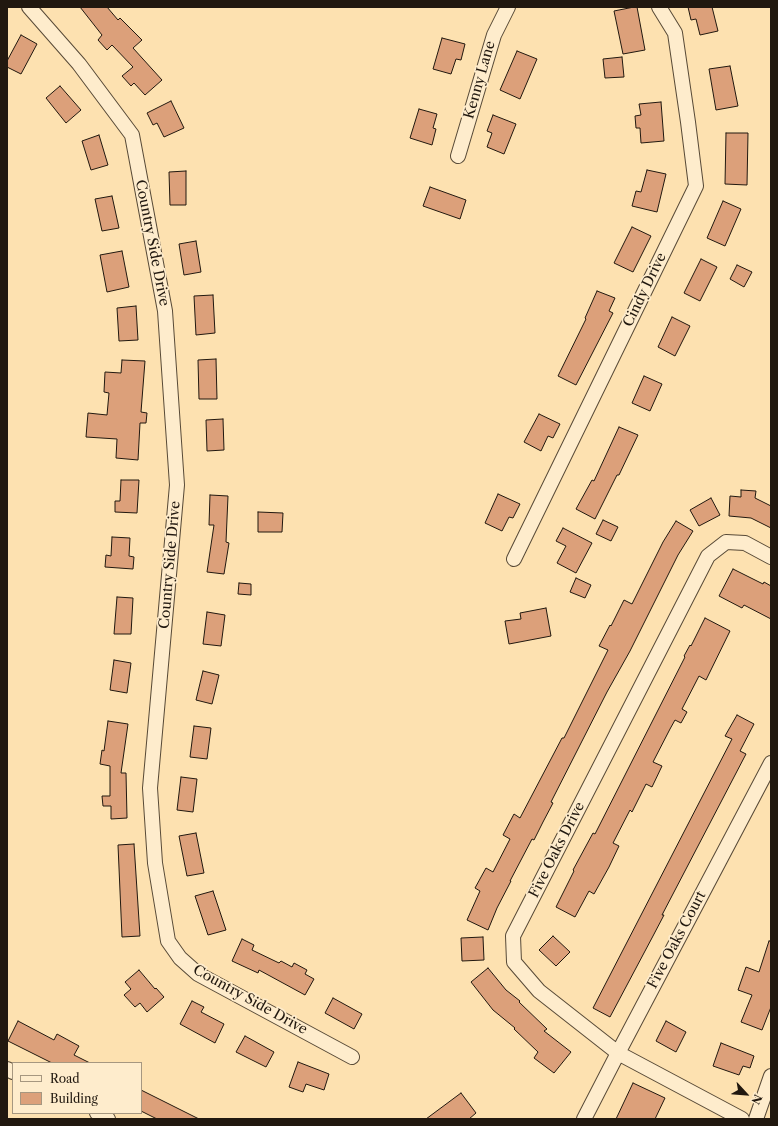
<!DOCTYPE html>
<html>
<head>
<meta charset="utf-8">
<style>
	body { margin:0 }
	#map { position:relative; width:778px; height:1126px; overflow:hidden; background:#fde1b0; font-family:"Libre Caslon Text",serif }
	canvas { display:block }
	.frame { position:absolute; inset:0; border:8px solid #21180f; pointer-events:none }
	.legend { position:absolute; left:12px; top:1062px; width:130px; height:52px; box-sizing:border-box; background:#feeccc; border:1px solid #a69780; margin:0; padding:5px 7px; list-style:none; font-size:12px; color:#21180f }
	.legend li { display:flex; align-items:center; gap:8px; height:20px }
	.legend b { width:20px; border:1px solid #a69780 }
	.north { position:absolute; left:726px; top:1074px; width:40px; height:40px; -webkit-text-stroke:3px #feeccc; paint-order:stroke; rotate:116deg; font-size:11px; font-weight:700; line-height:16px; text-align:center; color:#21180f }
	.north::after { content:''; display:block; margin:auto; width:14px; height:18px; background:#21180f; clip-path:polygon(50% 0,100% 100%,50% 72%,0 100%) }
</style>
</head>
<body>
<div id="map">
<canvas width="778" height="1126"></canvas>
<div class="frame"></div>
<ul class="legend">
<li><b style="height:5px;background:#feeccc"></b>Road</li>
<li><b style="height:11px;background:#dca07a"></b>Building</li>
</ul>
<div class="north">N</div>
</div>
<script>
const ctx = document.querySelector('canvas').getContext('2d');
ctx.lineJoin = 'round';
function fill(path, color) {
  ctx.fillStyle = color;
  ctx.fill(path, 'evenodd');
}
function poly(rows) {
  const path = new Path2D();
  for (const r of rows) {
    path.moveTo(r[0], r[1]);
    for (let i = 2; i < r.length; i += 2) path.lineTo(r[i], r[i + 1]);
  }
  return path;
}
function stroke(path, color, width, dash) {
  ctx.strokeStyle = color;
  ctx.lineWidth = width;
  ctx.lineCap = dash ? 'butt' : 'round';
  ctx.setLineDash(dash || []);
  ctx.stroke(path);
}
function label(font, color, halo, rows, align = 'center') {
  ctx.font = font + ' "Libre Caslon Text",serif';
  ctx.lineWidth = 3.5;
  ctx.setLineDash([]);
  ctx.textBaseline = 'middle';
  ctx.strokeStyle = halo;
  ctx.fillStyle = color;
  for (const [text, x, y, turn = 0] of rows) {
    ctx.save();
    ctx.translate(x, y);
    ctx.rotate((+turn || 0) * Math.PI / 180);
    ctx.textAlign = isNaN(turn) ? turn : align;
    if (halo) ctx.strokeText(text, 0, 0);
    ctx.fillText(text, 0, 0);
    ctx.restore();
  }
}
const building = poly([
	[80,7,107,7,118,20,120,18,142,40,133,48,162,80,145,95,134,83,131,86,122,76,133,67,112,45,107,50,98,40,102,35,80,7],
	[634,7,637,7,645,50,623,54,614,11,634,7],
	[688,7,712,7,718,31,700,35,696,19,691,20,688,7],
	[21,35,37,44,21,74,7,67,7,61,21,35],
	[442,38,465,44,461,60,456,59,451,74,433,69,442,38],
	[517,51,537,59,520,99,500,90,517,51],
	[622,57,624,77,605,78,603,59,622,57],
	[730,66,738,106,716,110,709,69,730,66],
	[60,86,81,110,66,123,46,98,60,86],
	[171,101,184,128,164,137,157,123,153,125,147,113,171,101],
	[661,102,664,141,641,143,640,128,636,128,635,116,641,115,639,104,661,102],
	[419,109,437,114,433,128,436,129,432,145,410,138,419,109],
	[493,115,516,124,504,154,487,147,492,133,487,131,493,115],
	[726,133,748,133,747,185,725,184,726,133],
	[99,135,108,165,91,170,82,141,99,135],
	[647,170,666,174,657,212,632,206,636,191,641,192,647,170],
	[186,171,186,205,170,205,169,172,186,171],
	[430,187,466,200,460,219,423,206,430,187],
	[112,196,119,228,102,231,95,199,112,196],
	[723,201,741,209,725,246,707,238,723,201],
	[632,227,651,236,633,272,614,263,632,227],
	[196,241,201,272,184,275,179,244,196,241],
	[122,251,129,287,107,292,100,255,122,251],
	[701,259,717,267,700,301,684,293,701,259],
	[737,265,752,272,744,287,730,279,737,265],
	[597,291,615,298,609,311,613,313,576,385,558,376,586,319,585,318,597,291],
	[213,295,215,333,196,335,194,296,213,295],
	[136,306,138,340,119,341,117,308,136,306],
	[672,317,690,326,675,356,658,347,672,317],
	[216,359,217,399,199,399,198,360,216,359],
	[122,360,145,361,141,412,147,413,146,423,140,423,138,460,116,458,117,439,86,437,88,413,107,415,109,393,104,392,105,372,121,373,122,360],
	[644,376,662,384,650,411,632,403,644,376],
	[539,414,560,424,553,438,548,436,541,451,524,442,539,414],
	[223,419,224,450,207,451,206,420,223,419],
	[619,427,638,435,619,475,617,475,595,519,576,509,592,480,594,481,619,427],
	[121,480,139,480,137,513,115,512,115,501,120,501,121,480],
	[741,490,756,491,755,498,771,506,771,528,751,518,729,516,730,496,741,497,741,490],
	[498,494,520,504,513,518,509,517,502,531,485,523,498,494],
	[210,495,228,496,226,542,229,543,224,574,207,572,214,525,209,525,210,495],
	[711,498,720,515,699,526,690,510,711,498],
	[258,512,283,513,282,532,258,532,258,512],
	[603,520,618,527,611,541,596,534,603,520],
	[676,521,693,531,678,555,630,651,607,692,551,802,553,803,543,822,534,840,532,839,510,881,511,881,497,908,488,930,467,920,480,891,475,888,486,868,493,872,510,839,503,835,514,814,520,818,562,738,564,738,608,650,599,646,610,625,611,626,624,600,632,604,663,542,676,521],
	[563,528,592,543,576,573,557,563,566,546,556,541,563,528],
	[112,537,130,538,129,556,134,557,133,569,105,567,106,555,111,556,112,537],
	[733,569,763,584,764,582,771,586,771,619,744,605,742,608,719,596,733,569],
	[576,578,591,585,585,598,570,592,576,578],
	[239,583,251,584,251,595,238,594,239,583],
	[117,597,133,598,131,634,114,634,117,597],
	[546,608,551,636,509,644,505,621,521,619,520,613,546,608],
	[207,612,225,615,221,646,203,644,207,612],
	[705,618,730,631,706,680,699,676,682,709,687,712,681,723,675,720,670,729,653,762,662,766,652,787,646,784,632,812,630,810,613,843,619,846,609,867,594,894,589,891,575,917,556,907,574,871,573,870,593,833,595,834,685,657,684,656,690,645,691,646,705,618],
	[114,660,131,663,127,693,110,690,114,660],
	[203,671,219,675,212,704,196,700,203,671],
	[737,715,754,724,740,751,746,754,662,915,664,915,653,936,610,1017,593,1008,732,739,725,736,737,715],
	[108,721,128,724,121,773,126,773,127,818,111,819,111,806,103,806,102,796,110,796,110,766,100,764,102,750,104,751,108,721],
	[194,726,211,728,207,759,190,757,194,726],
	[181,777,197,779,193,812,177,810,181,777],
	[196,833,204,873,187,876,179,836,196,833],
	[134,844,140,936,122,937,118,845,134,844],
	[213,891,226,930,208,935,195,896,213,891],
	[553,936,570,952,556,966,539,950,553,936],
	[483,937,484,960,462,961,461,938,483,937],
	[242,939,254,945,252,950,279,963,281,961,292,967,294,963,307,970,305,974,314,979,305,995,259,970,258,973,232,961,242,939],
	[769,941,771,941,771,1007,762,1030,741,1022,752,995,738,990,746,967,759,972,769,941],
	[488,968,506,990,520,1001,519,1002,547,1029,544,1031,571,1052,554,1073,534,1058,538,1052,514,1029,515,1028,493,1010,471,982,488,968],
	[139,970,155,989,156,988,164,997,147,1012,140,1003,135,1007,124,995,131,989,125,982,139,970],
	[333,998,362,1014,354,1029,325,1013,333,998],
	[192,1001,204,1007,201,1012,224,1024,215,1043,180,1024,192,1001],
	[18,1021,54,1040,57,1034,79,1046,74,1055,90,1063,52,1063,8,1041,18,1021],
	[666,1021,686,1032,676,1052,656,1041,666,1021],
	[245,1036,274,1052,266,1067,236,1052,245,1036],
	[721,1043,754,1056,750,1068,743,1066,739,1075,713,1066,721,1043],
	[298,1062,329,1074,324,1090,306,1084,303,1092,289,1087,298,1062],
	[633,1083,665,1098,655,1119,616,1119,633,1083],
	[141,1090,199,1119,157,1119,141,1111,141,1090],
	[461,1093,476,1113,469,1119,426,1119,461,1093]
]);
const minor = poly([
	[29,7,79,64,132,135,165,311,177,485,150,788,155,863,168,941,180,958,198,974,352,1057],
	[458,156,494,35,508,7],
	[514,559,696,186,688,122,675,33,659,7],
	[7,1069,13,1072],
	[97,1113,108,1119],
	[584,1119,618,1053,771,763],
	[742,1119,618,1053,539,991,514,962,513,936,708,556,726,542,745,543,771,557],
	[756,1119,771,1076]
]);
const streetNames = [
	["Kenny Lane",480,80,-74],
	["Country Side Drive",152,243,79],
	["Cindy Drive",645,290,-64],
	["Country Side Drive",170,565,-85],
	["Five Oaks Drive",557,850,-63],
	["Five Oaks Court",677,940,-62],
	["Country Side Drive",250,1000,29]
];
fill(building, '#dca07a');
stroke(building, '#21180f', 1);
stroke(minor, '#584a37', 16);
stroke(minor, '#feeccc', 14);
label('14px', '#21180f', '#feeccc', streetNames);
</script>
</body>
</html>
